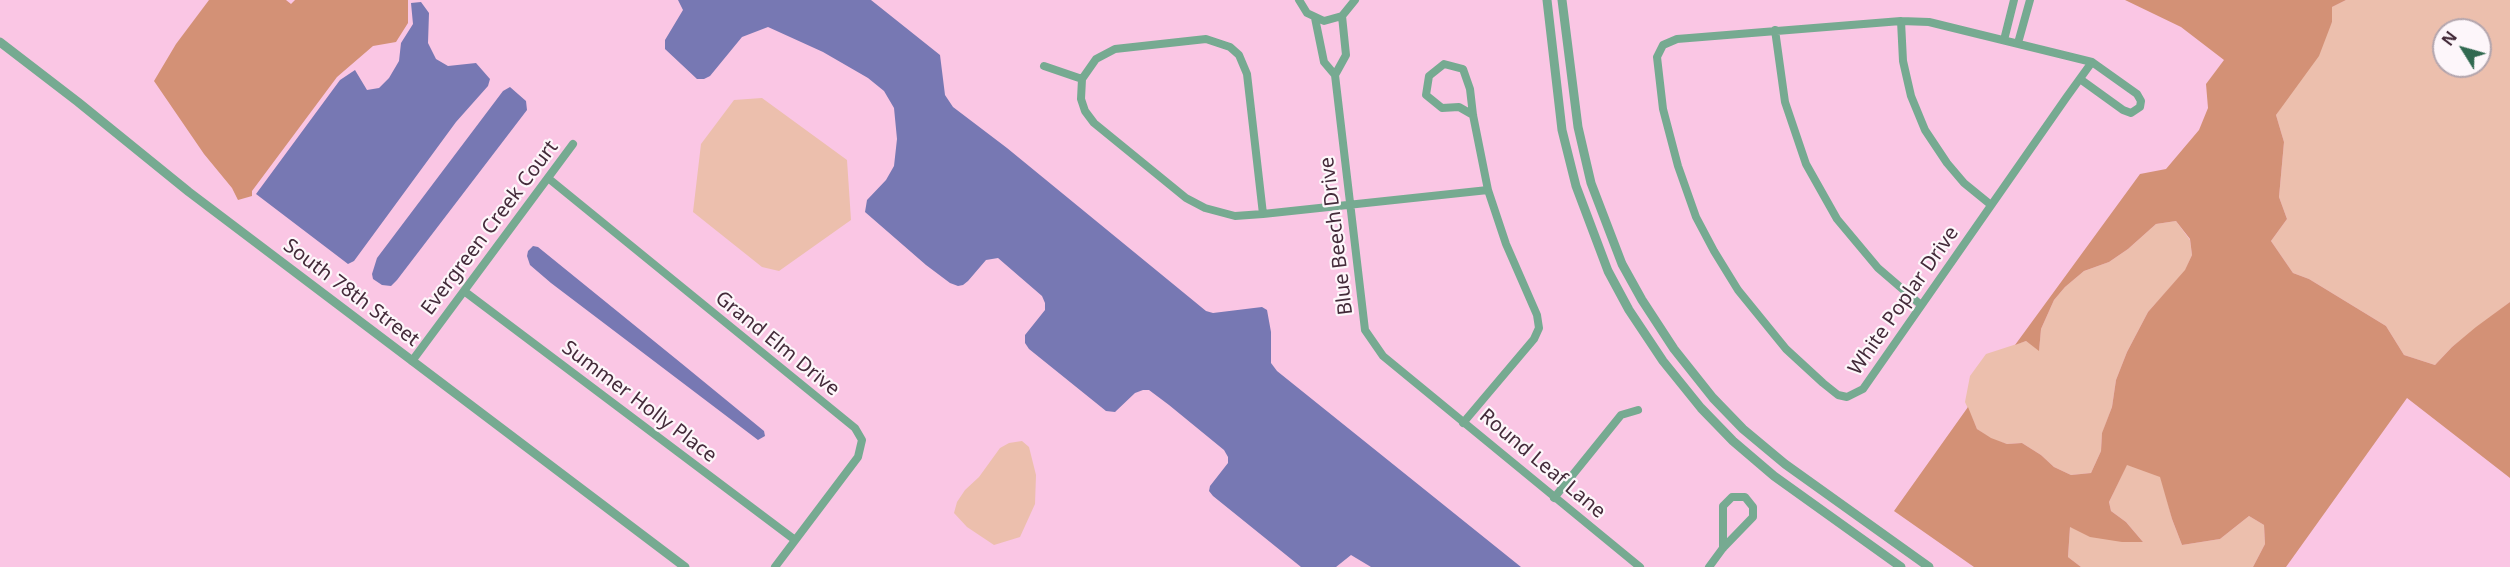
<!DOCTYPE html>
<html>
<head>
<meta charset="utf-8">
<style>
	body { margin:0 }
	#map { position:relative; width:2510px; height:567px; overflow:hidden; background:#fac6e4; font-family:"Noto Sans",sans-serif }
	canvas { display:block }
	.north { position:absolute; left:2432px; top:18px; width:60px; height:60px; box-sizing:border-box; background:#fdf6fa; border:2px solid #b3a5ad; border-radius:50%; rotate:307deg; font-size:16px; font-weight:700; line-height:24px; text-align:center; color:#442b3a }
	.north::after { content:''; display:block; margin:auto; width:21px; height:27px; background:#316950; clip-path:polygon(50% 0,100% 100%,50% 72%,0 100%) }
</style>
</head>
<body>
<div id="map">
<canvas width="2510" height="567"></canvas>
<div class="north">N</div>
</div>
<script>
const ctx = document.querySelector('canvas').getContext('2d');
ctx.lineJoin = 'round';
function fill(path, color) {
  ctx.fillStyle = color;
  ctx.fill(path, 'evenodd');
}
function poly(rows) {
  const path = new Path2D();
  for (const r of rows) {
    path.moveTo(r[0], r[1]);
    for (let i = 2; i < r.length; i += 2) path.lineTo(r[i], r[i + 1]);
  }
  return path;
}
function stroke(path, color, width, dash) {
  ctx.strokeStyle = color;
  ctx.lineWidth = width;
  ctx.lineCap = dash ? 'butt' : 'round';
  ctx.setLineDash(dash || []);
  ctx.stroke(path);
}
function label(font, color, halo, rows, align = 'center') {
  ctx.font = font + ' "Noto Sans",sans-serif';
  ctx.lineWidth = 4.5;
  ctx.setLineDash([]);
  ctx.textBaseline = 'middle';
  ctx.strokeStyle = halo;
  ctx.fillStyle = color;
  for (const [text, x, y, turn = 0] of rows) {
    ctx.save();
    ctx.translate(x, y);
    ctx.rotate((+turn || 0) * Math.PI / 180);
    ctx.textAlign = isNaN(turn) ? turn : align;
    if (halo) ctx.strokeText(text, 0, 0);
    ctx.fillText(text, 0, 0);
    ctx.restore();
  }
}
const green = poly([
	[2346,0,2510,0,2510,302,2452,347,2435,365,2404,355,2386,326,2309,279,2293,273,2271,241,2287,219,2279,197,2284,142,2276,115,2332,22,2332,7],
	[2444,30,2480,30,2480,66,2444,66],
	[762,98,847,160,851,220,779,271,762,267,693,212,701,144,734,100],
	[2176,221,2190,240,2192,255,2185,271,2148,312,2127,352,2116,380,2112,407,2102,434,2101,451,2091,473,2071,475,2054,467,2041,455,2022,443,2007,444,1991,439,1977,429,1965,402,1970,376,1986,354,2026,341,2039,350,2041,329,2054,300,2065,287,2084,271,2109,262,2128,249,2156,224],
	[1022,441,1029,447,1036,475,1035,504,1020,537,994,545,967,527,954,513,957,502,965,490,979,477,1000,448,1009,443],
	[2127,464,2161,476,2172,519,2182,545,2220,539,2249,516,2264,525,2265,544,2253,567,2081,567,2068,557,2070,527,2143,542,2126,522,2111,511,2109,502]
]);
const forest = poly([
	[209,0,286,0,291,4,295,0,408,0,408,23,396,42,373,46,337,77,252,191,252,196,238,200,232,188,204,154,154,81,176,44],
	[2125,0,2346,0,2332,7,2332,22,2319,56,2276,115,2284,142,2279,197,2287,219,2271,241,2293,273,2309,279,2386,326,2404,355,2435,365,2452,347,2476,327,2510,302,2510,478,2407,398,2286,567,2253,567,2265,544,2264,525,2249,516,2220,539,2182,545,2172,519,2160,477,2127,465,2109,502,2111,511,2126,522,2143,542,2122,542,2090,537,2070,527,2068,557,2081,567,1974,567,1894,511,1968,407,1977,429,1991,438,2007,444,2022,443,2041,455,2054,467,2071,475,2091,473,2101,451,2102,433,2112,407,2116,380,2127,352,2148,312,2185,270,2192,255,2190,239,2176,221,2156,224,2128,249,2109,262,2084,271,2065,287,2054,300,2041,329,2039,351,2026,341,2015,345,2140,174,2166,169,2199,130,2208,108,2206,84,2224,60,2181,27]
]);
const water = poly([
	[678,0,871,0,940,55,945,95,953,107,1007,148,1206,311,1213,313,1262,307,1267,310,1271,332,1271,363,1277,371,1521,567,1371,567,1351,555,1336,567,1301,567,1213,496,1209,491,1210,486,1228,463,1228,457,1224,450,1169,405,1149,390,1143,390,1135,393,1115,412,1106,411,1029,349,1025,343,1025,335,1045,310,1045,303,1042,296,998,258,986,260,968,281,963,285,958,286,950,283,926,265,865,212,867,200,886,180,894,166,897,139,894,108,884,91,868,78,823,52,768,27,742,37,710,76,704,79,697,79,665,49,665,40,683,10],
	[421,2,429,13,428,43,436,59,448,66,476,63,490,79,488,86,456,122,354,261,348,264,256,194,340,80,355,70,367,90,379,88,389,78,399,61,401,43,413,24,411,3],
	[510,87,526,101,527,110,397,280,391,286,382,285,373,279,372,274,377,258,503,91],
	[533,246,538,247,681,363,764,431,765,436,758,440,551,283,530,265,527,256,528,251]
]);
const minor = poly([
	[1299,0,1307,13,1324,21,1342,16,1355,0],
	[1315,18,1324,62,1335,75,1365,330,1383,356,1640,567],
	[1901,21,1903,61,1911,96,1925,130,1947,163,1964,183,1991,205],
	[1775,30,1785,102,1806,164,1837,219,1878,268,1921,305],
	[2004,40,2014,0],
	[2018,43,2030,0],
	[1044,66,1082,79],
	[1335,75,1346,55,1342,16],
	[2080,79,2123,110,2131,113,2140,107,2141,101,2137,94,2092,62,1929,22,1901,21,1677,39,1663,45,1657,57,1663,109,1678,166,1696,217,1714,251,1738,290,1786,349,1823,383,1838,395,1847,397,1863,389,2066,98,2092,62],
	[548,178,855,428,862,440,858,457,775,567],
	[1263,214,1247,74,1239,55,1230,47,1206,39,1115,49,1096,59,1082,79,1081,99,1085,111,1094,123,1186,198,1205,208,1235,216,1263,214,1488,190],
	[464,291,795,540],
	[412,361,573,144],
	[1463,423,1534,339,1539,328,1537,315,1506,244,1488,190,1473,115,1470,89,1463,69,1444,64,1429,76,1426,95,1442,108,1459,107,1473,115],
	[1554,498,1621,415,1638,410],
	[1709,567,1723,548,1753,517,1753,507,1745,497,1732,497,1723,506,1723,548]
]);
const tertiary = poly([
	[1547,0,1562,130,1576,186,1608,271,1629,310,1663,361,1701,408,1733,441,1774,476,1901,567],
	[1562,0,1578,127,1591,183,1622,264,1642,300,1674,349,1713,398,1743,429,1785,464,1929,567],
	[0,42,78,102,189,192,685,567]
]);
const streetNames = [
	["Evergreen Creek Court",490,228,-53],
	["Blue Beech Drive",1337,236,-97],
	["South 78th Street",351,293,37],
	["White Poplar Drive",1904,301,-55],
	["Grand Elm Drive",777,344,39],
	["Summer Holly Place",639,402,37],
	["Round Leaf Lane",1542,464,40]
];
fill(green, '#ecbfad');
fill(forest, '#d39176');
fill(water, '#7778b3');
stroke(minor, '#76aa91', 8);
stroke(tertiary, '#76aa91', 9);
label('20px', '#442b3a', '#fdf6fa', streetNames);
</script>
</body>
</html>
